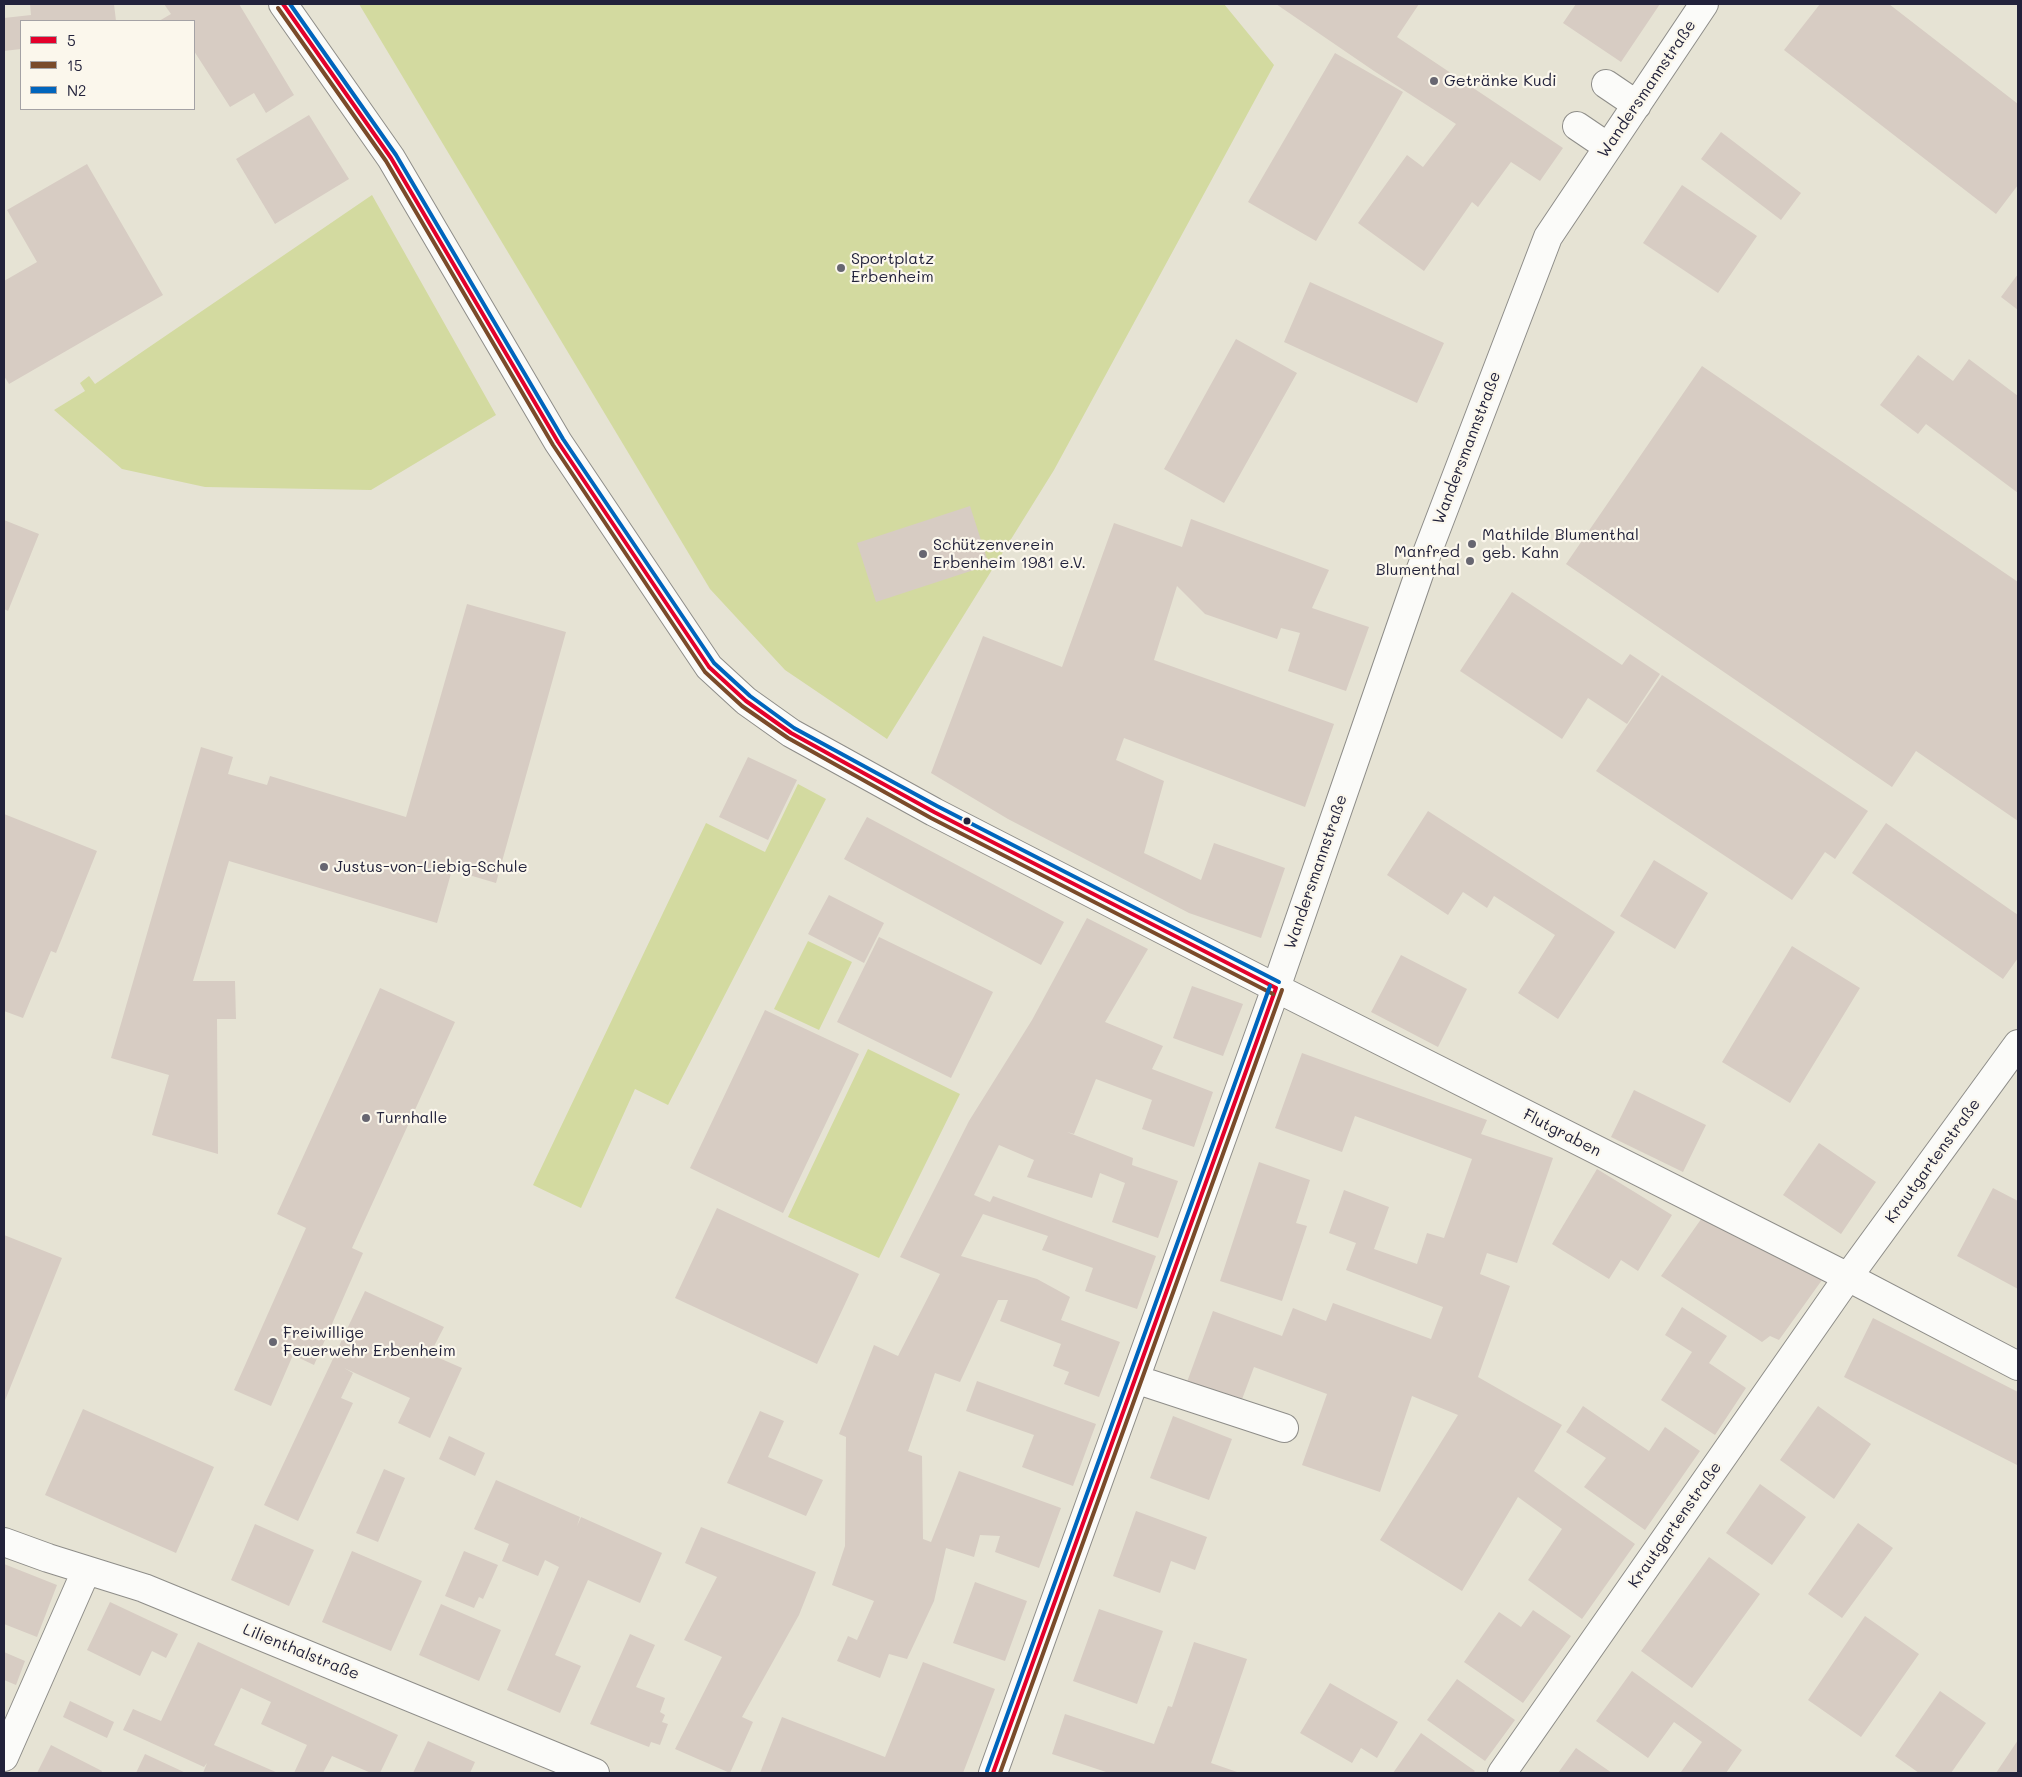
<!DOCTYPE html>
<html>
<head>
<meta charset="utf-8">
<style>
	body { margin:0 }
	#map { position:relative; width:2022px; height:1777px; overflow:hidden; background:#e6e3d4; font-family:Mali,sans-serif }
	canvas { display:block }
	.frame { position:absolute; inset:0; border:5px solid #22223b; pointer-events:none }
	.legend { position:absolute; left:20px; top:20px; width:175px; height:90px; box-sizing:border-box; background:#fbf7ec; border:1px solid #a4a2a5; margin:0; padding:6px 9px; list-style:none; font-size:15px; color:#22223b }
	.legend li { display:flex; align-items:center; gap:10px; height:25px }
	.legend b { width:25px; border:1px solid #a4a2a5 }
</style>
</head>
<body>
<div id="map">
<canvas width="2022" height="1777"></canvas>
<div class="frame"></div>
<ul class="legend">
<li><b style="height:6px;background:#e4002b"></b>5</li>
<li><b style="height:6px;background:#7a4b2a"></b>15</li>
<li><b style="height:6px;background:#0065bd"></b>N2</li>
</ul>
</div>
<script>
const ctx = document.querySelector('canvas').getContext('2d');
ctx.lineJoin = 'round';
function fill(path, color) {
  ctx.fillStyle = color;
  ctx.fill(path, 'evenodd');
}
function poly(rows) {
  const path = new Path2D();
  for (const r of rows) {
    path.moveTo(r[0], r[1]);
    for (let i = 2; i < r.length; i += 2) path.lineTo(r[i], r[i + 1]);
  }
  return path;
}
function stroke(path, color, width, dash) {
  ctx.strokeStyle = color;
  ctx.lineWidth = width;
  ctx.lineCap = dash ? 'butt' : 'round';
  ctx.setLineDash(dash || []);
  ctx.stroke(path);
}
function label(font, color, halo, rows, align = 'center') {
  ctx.font = font + ' Mali,sans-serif';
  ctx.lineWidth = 4.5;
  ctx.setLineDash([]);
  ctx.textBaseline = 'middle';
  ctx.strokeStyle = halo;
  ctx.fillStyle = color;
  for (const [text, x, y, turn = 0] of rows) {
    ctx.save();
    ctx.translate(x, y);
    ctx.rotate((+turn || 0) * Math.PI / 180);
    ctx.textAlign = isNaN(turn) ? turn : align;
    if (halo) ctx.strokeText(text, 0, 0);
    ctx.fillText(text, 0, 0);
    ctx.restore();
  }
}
const green = poly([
	[359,4,1224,4,1274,65,1054,470,887,739,785,670,710,589],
	[372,195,496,415,371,490,205,487,122,469,54,410,85,391,80,383,89,376,95,384],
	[798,784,826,799,668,1105,635,1089,581,1208,533,1185,706,823,765,852],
	[808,941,852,962,819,1030,774,1009],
	[868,1049,960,1094,879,1258,788,1217]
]);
const building = poly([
	[30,4,114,4,116,21,21,21,21,49,4,51,4,18,31,15],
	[164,4,239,4,294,95,266,113,254,93,230,107,194,51,194,21,159,21,171,14],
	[1276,4,1419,4,1397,37,1563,148,1540,181,1511,162,1478,207,1472,202,1424,271,1358,223,1407,155,1423,167,1456,124,1374,71],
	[1576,4,1660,4,1621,62,1563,23],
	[1820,4,1889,4,2018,104,2018,185,1996,214,1784,50],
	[1335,53,1403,92,1316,241,1248,202],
	[309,115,349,179,275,224,236,159],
	[1721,132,1801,193,1781,220,1701,159],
	[87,164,163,295,9,384,4,376,4,281,37,262,7,210],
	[1682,185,1757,236,1718,293,1643,243],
	[2018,274,2018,310,2001,297],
	[1310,282,1444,343,1417,403,1284,342],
	[1236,339,1297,373,1224,503,1164,469],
	[1918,355,1953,381,1969,359,2018,396,2018,493,1926,424,1918,434,1880,405],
	[1702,366,2018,582,2018,821,1916,751,1892,787,1566,564],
	[970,506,989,565,876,602,857,543],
	[1191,519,1329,570,1312,608,1369,627,1346,691,1288,671,1300,633,1281,628,1277,639,1205,614,1177,586,1154,660,1334,724,1305,807,1124,738,1116,760,1164,781,1144,853,1201,880,1214,843,1285,868,1261,938,1189,913,1008,819,931,773,983,636,1062,667,1114,523,1182,547],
	[4,520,39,534,8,611,4,609],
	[1512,592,1622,665,1630,654,1660,674,1627,724,1588,698,1562,739,1460,671],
	[467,604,566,632,496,883,452,870,437,923,229,861,193,981,235,981,236,1019,217,1019,218,1154,152,1135,169,1075,111,1058,201,747,233,757,228,774,267,785,270,776,406,817],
	[1662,675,1868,811,1835,859,1825,852,1792,900,1596,771],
	[748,757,797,780,768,840,719,817],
	[1428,811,1615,932,1558,1019,1518,993,1555,935,1494,896,1487,908,1463,892,1448,915,1387,875],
	[4,814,97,851,56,953,51,951,23,1018,4,1011],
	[867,817,1064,922,1041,965,844,859],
	[1886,823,2018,915,2018,958,2003,979,1852,873],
	[1654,860,1708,893,1675,949,1620,916],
	[829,895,884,923,864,963,808,934],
	[1087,918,1148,949,1105,1022,1163,1046,1152,1069,1213,1092,1194,1147,1142,1129,1152,1100,1096,1079,1074,1134,1067,1132,1133,1158,1132,1165,1178,1181,1158,1238,1112,1222,1125,1183,1100,1173,1092,1198,1027,1177,1034,1160,999,1145,974,1195,990,1202,993,1196,1156,1256,1137,1309,1085,1291,1093,1268,1042,1250,1048,1236,983,1214,961,1256,1037,1279,1070,1297,1061,1320,1120,1342,1099,1397,1064,1384,1069,1372,1053,1366,1061,1344,1000,1321,1008,1300,998,1300,960,1382,935,1373,908,1451,922,1456,923,1539,931,1542,959,1471,1061,1508,1039,1568,995,1552,1000,1536,980,1535,974,1557,946,1548,934,1601,907,1659,889,1654,880,1678,837,1661,848,1636,857,1640,874,1601,832,1585,845,1546,846,1437,839,1434,874,1345,898,1356,940,1274,900,1257,969,1121,1032,1020],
	[879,937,993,992,951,1078,837,1022],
	[1792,946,1860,988,1790,1103,1722,1062],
	[1401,955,1467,989,1438,1047,1371,1012],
	[1192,986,1243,1004,1223,1056,1173,1038],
	[380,988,455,1022,352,1248,363,1253,314,1365,293,1355,271,1406,234,1390,306,1228,277,1214],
	[765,1010,859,1054,783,1213,690,1168],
	[1302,1053,1487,1120,1481,1134,1553,1158,1517,1263,1487,1253,1480,1274,1510,1286,1478,1377,1562,1425,1534,1471,1635,1544,1582,1619,1528,1580,1562,1529,1518,1497,1462,1591,1380,1540,1458,1415,1412,1396,1380,1492,1302,1465,1327,1394,1254,1367,1241,1402,1187,1382,1213,1311,1282,1336,1293,1308,1326,1321,1333,1303,1431,1339,1443,1307,1346,1270,1356,1243,1329,1233,1344,1190,1389,1207,1374,1249,1417,1264,1427,1233,1444,1238,1472,1159,1355,1116,1342,1152,1275,1128],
	[1634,1090,1706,1125,1683,1172,1611,1137],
	[1819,1143,1876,1182,1841,1234,1783,1195],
	[1259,1162,1310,1180,1296,1223,1307,1226,1282,1301,1220,1281],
	[1597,1169,1672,1215,1638,1271,1621,1260,1609,1279,1552,1244],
	[1993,1188,2018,1201,2018,1289,1957,1256],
	[717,1208,859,1274,817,1364,675,1298],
	[1704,1215,1762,1245,1822,1280,1779,1340,1770,1336,1762,1342,1661,1276],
	[4,1235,62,1258,4,1403],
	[365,1291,444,1327,430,1354,462,1368,430,1438,398,1423,410,1398,344,1368,353,1373,341,1398,353,1403,298,1521,264,1505],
	[1682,1307,1727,1336,1709,1363,1746,1388,1715,1435,1661,1400,1692,1352,1665,1335],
	[1873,1318,2018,1392,2017,1465,1844,1377],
	[977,1381,1096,1424,1073,1486,1022,1467,1034,1435,966,1411],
	[1583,1406,1649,1451,1665,1427,1700,1451,1645,1530,1584,1487,1606,1458,1566,1432],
	[1818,1406,1871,1444,1834,1499,1780,1460],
	[83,1409,214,1467,176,1553,45,1495],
	[760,1411,784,1421,768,1457,823,1480,806,1516,727,1483],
	[1173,1416,1232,1439,1209,1500,1150,1478],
	[449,1436,485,1453,475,1476,439,1459],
	[384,1469,405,1478,378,1542,356,1533],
	[496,1480,580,1517,577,1526,581,1517,662,1553,640,1603,588,1580,555,1655,581,1666,560,1713,507,1690,559,1567,545,1560,538,1576,502,1561,509,1544,474,1529],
	[1760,1484,1806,1517,1772,1565,1726,1533],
	[1136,1511,1207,1537,1195,1570,1171,1561,1160,1593,1113,1576],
	[1858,1523,1893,1548,1842,1618,1808,1594],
	[255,1524,314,1550,289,1606,231,1580],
	[701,1527,816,1572,799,1615,742,1717,753,1722,730,1773,675,1749,722,1657,684,1640,717,1577,685,1563],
	[352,1551,422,1581,391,1651,322,1622],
	[464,1551,498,1565,483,1599,479,1597,474,1608,445,1596],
	[1709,1557,1760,1594,1692,1688,1641,1651],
	[4,1564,57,1585,37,1637,4,1624],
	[975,1582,1027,1601,1005,1661,953,1643],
	[110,1602,178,1634,166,1658,152,1651,140,1676,87,1650],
	[441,1604,501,1630,479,1681,419,1655],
	[1099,1609,1163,1631,1137,1704,1073,1681],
	[1533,1610,1571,1636,1523,1703,1464,1662,1499,1612,1521,1627],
	[1865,1616,1919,1654,1861,1737,1808,1700],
	[630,1634,655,1645,636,1687,665,1698,660,1712,665,1715,662,1722,668,1724,660,1745,651,1742,649,1747,590,1724],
	[198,1642,398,1735,380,1773,371,1773,332,1756,323,1773,294,1773,307,1745,261,1724,271,1702,241,1688,214,1745,278,1773,203,1773,207,1763,204,1767,123,1730,133,1709,161,1721],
	[1194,1642,1247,1659,1211,1763,1240,1773,1109,1773,1052,1754,1065,1714,1154,1744,1168,1706,1172,1707],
	[4,1652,25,1661,16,1685,4,1680],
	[923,1662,995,1689,963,1773,760,1773,782,1717,885,1757],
	[1632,1671,1742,1750,1726,1773,1681,1772,1702,1742,1674,1722,1648,1758,1596,1721],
	[1457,1679,1515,1720,1485,1761,1427,1720],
	[1330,1683,1398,1722,1377,1758,1361,1748,1352,1763,1300,1733],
	[1940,1691,1986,1723,1951,1773,1919,1773,1895,1756],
	[70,1701,114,1722,107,1738,63,1717],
	[1421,1733,1475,1771,1473,1773,1393,1773],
	[2018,1740,2018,1773,1996,1773],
	[428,1741,475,1762,470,1773,413,1773],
	[51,1745,102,1771,101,1773,37,1773],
	[1576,1748,1612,1773,1558,1773],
	[145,1754,186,1773,136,1773]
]);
const minor = poly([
	[283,4,391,158,558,442,709,667,746,701,791,733,934,812,1276,988,1848,1277,2018,1366],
	[1606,84,1637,105],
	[1577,126,1608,147],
	[1135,1379,1284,1428],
	[4,1542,48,1558,144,1588,595,1773],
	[4,1757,86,1571],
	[993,1773,1276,988,1419,574,1548,237,1704,4],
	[1502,1773,1848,1277,2018,1044]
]);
const bus1 = poly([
	[283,4,391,158,558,442,709,667,746,701,791,733,934,812,1276,988],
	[993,1773,1276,988]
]);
const bus2 = poly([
	[278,8,386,161,553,445,705,672,742,706,788,738,931,818,1273,994],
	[1000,1773,1282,990]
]);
const bus3 = poly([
	[290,4,396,155,563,439,714,663,750,696,794,728,937,806,1279,982],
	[987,1771,1270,986]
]);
const markers = [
	[1434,81,5,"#676671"],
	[841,268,5,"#676671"],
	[1472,544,5,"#676671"],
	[923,554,5,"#676671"],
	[1470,561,5,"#676671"],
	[967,821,4.5,"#22223b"],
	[324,867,5,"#676671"],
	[366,1118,5,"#676671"],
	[273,1342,5,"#676671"]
];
const poiNames = [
	["Getränke Kudi",1444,81],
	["Sportplatz",851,259],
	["Erbenheim",851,277],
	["Mathilde Blumenthal",1482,535],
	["geb. Kahn",1482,553],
	["Schützenverein",933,545],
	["Erbenheim 1981 e.V.",933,563],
	["Manfred",1460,552,"right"],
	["Blumenthal",1460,570,"right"],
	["Justus-von-Liebig-Schule",334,867],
	["Turnhalle",376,1118],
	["Freiwillige",283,1333],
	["Feuerwehr Erbenheim",283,1351]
];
const streetNames = [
	["Wandersmannstraße",1647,89,-56],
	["Wandersmannstraße",1467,448,-69],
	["Wandersmannstraße",1316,872,-71],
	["Flutgraben",1562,1133,27],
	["Krautgartenstraße",1933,1161,-54],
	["Krautgartenstraße",1675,1525,-55],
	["Lilienthalstraße",301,1652,22]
];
fill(green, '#d3daa0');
fill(building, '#d7ccc3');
stroke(minor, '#8e8d89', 30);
stroke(minor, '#fbfbf9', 28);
stroke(bus1, '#e4002b', 4);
stroke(bus2, '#7a4b2a', 4);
stroke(bus3, '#0065bd', 4);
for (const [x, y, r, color] of markers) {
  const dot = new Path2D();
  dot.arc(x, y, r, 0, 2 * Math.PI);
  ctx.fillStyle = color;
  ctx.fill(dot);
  stroke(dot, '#fbf7ec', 2);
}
label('16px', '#22223b', '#fbf7ec', poiNames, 'left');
label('16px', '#22223b', '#fbf7ec', streetNames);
</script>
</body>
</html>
